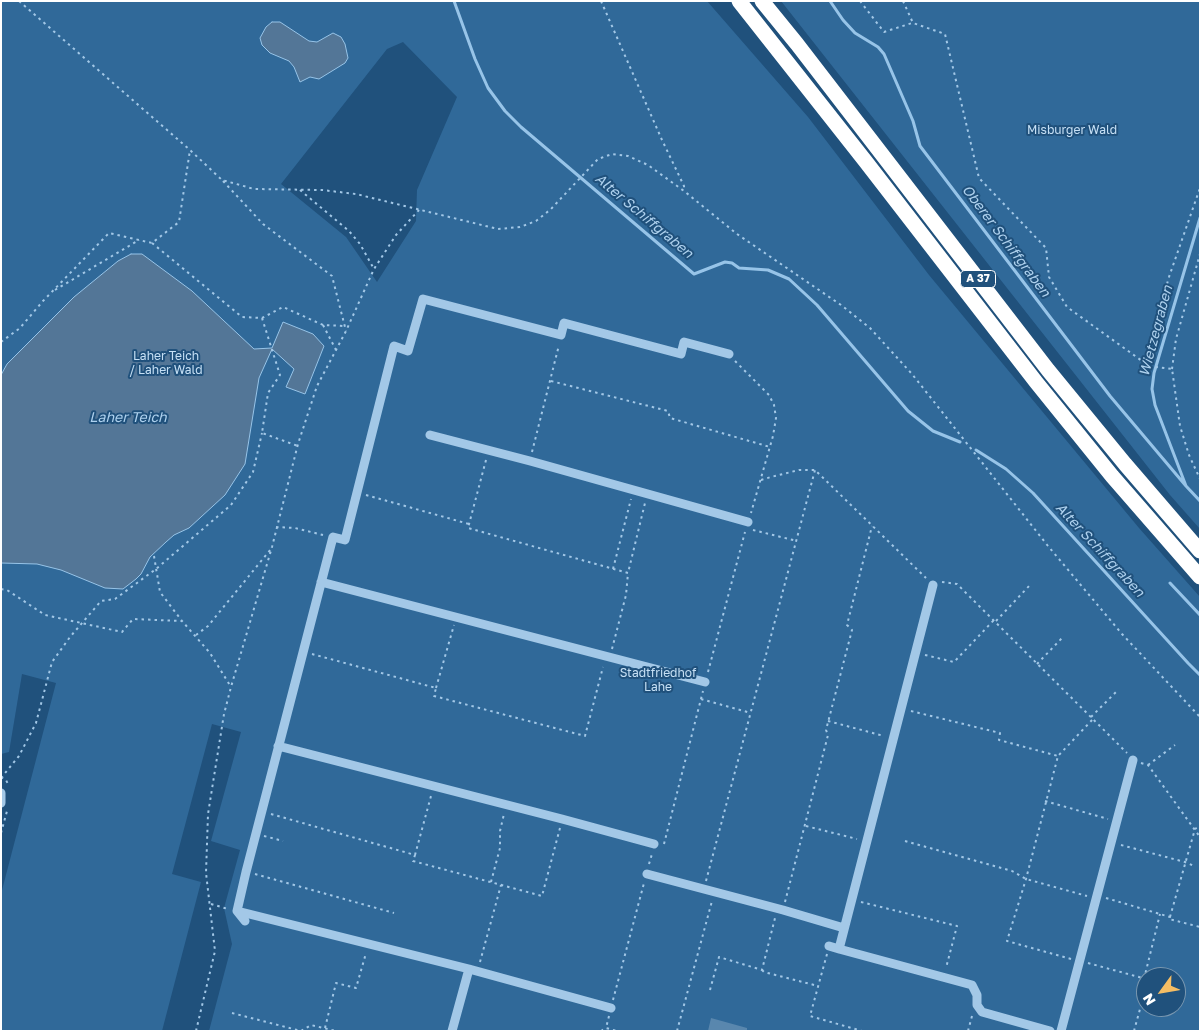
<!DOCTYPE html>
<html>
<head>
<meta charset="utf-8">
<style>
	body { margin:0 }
	#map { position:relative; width:1201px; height:1032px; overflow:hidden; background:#20517c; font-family:"Golos Text",sans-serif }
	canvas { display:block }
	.frame { position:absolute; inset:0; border:2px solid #fff; pointer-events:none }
	.north { position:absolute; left:1136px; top:967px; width:50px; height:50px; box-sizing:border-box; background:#20517c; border:1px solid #7997b0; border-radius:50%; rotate:238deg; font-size:14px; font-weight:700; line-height:20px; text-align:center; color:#fff }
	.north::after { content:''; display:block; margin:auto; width:18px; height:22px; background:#f4bd64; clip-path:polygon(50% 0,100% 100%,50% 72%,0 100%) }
</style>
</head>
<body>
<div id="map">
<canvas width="1201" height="1032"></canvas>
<div class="frame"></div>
<div class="north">N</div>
</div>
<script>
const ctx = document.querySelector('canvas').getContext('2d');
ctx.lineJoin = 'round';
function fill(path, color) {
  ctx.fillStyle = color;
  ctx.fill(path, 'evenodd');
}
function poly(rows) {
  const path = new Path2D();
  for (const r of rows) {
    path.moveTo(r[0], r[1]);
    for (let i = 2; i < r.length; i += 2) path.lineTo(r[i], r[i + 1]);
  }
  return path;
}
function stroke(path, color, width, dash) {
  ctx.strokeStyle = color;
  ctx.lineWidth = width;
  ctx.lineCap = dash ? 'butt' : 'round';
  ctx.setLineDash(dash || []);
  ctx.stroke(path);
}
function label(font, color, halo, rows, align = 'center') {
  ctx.font = font + ' "Golos Text",sans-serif';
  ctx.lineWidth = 4;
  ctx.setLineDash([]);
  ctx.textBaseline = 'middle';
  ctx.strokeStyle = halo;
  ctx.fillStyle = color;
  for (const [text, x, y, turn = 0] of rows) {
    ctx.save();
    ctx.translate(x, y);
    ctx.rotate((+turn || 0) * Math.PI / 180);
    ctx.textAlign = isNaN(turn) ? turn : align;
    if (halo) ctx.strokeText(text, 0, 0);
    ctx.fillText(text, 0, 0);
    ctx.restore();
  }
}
const green = poly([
	[1,1,707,1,808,117,929,275,1139,528,1200,597,1200,1031,209,1031,232,944,224,908,240,850,211,841,241,732,212,724,172,874,201,882,162,1031,1,1031,1,894,56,683,22,674,9,752,1,754],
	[403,42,457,97,417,190,416,221,377,282,346,237,281,184,387,49],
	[1146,977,1176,977,1176,1007,1146,1007],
	[781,1,1200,1,1200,529,1170,495]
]);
const water = poly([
	[272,22,280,22,309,41,317,42,333,33,341,37,345,44,348,58,345,63,319,79,310,77,300,82,294,67,289,61,270,53,262,45,260,38,266,27,272,22],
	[131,254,142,254,192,291,254,349,272,348,283,322,313,334,324,346,305,394,286,387,294,369,272,349,259,378,245,464,225,495,189,528,174,535,166,542,150,557,141,574,136,579,123,589,105,588,61,570,37,564,1,563,1,375,7,364,74,297,118,261,131,254]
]);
const stream = poly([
	[454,1,475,59,488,88,505,111,521,127,694,274,725,262,732,263,739,268,768,270,789,279,817,305,908,411,933,431,960,442],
	[830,1,843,20,855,33,878,47,884,54,913,121,920,146,1110,396,1186,486],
	[1200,218,1154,373,1152,389,1155,405,1186,486,1200,501],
	[976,450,1006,469,1033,493,1188,663,1200,675],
	[1170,583,1200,615]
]);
const building = poly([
	[711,1018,747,1028,747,1031,708,1031]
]);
const path = poly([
	[19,1,190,150,222,180,254,189,322,190,356,194,498,229,520,227,536,221,551,209,598,159,612,154,628,156,648,165,684,191,737,234,841,305,870,328,912,374,1048,546,1122,634,1200,717],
	[601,1,662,140,684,186,684,191],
	[860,1,884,32,912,23],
	[903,1,913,23,945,34,979,178,1046,248,1049,277,1067,307,1149,366,1172,369,1180,426,1189,455,1200,479],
	[223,181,263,224,332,276,346,331],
	[300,190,349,231,360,244,374,269],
	[152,243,242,317,262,318,283,307,323,325,345,326],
	[55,290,139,240],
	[262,318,280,375,268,393,262,433,298,446],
	[323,325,336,350],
	[1,342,20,328,43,301,109,233,152,243,179,222,190,150],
	[735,361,769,395,774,405,776,418,773,436,751,513],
	[1149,366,1151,340,1169,277,1200,188],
	[1172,369,1176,339,1200,254],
	[551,381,668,411,670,418,770,447],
	[532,452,559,345],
	[486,460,468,528,628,573,645,503],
	[761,480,771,477,799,470,815,470,926,578],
	[366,495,469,524],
	[276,527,295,528,323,535],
	[753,530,797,541],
	[154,556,160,592,182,621],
	[613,569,631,499],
	[942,582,957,584,1127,753],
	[1,589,7,590,45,615,122,632,133,619,182,621,210,653,231,687],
	[996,621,1030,585],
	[196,635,208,626,271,549],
	[612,649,626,595,628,573],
	[312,654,436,688,434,696,585,736,603,667],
	[925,655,954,662,994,620],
	[1037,664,1062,638],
	[708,672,745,532],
	[436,688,454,625],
	[701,699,751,713],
	[911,711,1000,733,999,740,1058,756],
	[1091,717,1117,691],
	[828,721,884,736],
	[1141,763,1148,765,1200,837],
	[1148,765,1175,745],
	[1,777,6,780,9,786],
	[1,778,19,756,36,723,52,662,70,637,101,601,115,599,156,569,231,505,253,472,262,433],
	[1045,801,1108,819],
	[271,814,415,855,413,861,542,896,560,828],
	[806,826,857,839],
	[1,833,7,811],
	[264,836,283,841],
	[905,841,1012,871,1026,879,1087,896],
	[664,844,703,691],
	[1121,845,1185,862,1194,866],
	[415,855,431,796],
	[649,864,652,854],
	[255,874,394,913],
	[706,881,815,470],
	[491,882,500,848,500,831,504,814],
	[1106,898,1170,917,1169,919,1200,927],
	[785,902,828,735,826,730,852,630,847,625,872,526],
	[861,902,957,926,946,968],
	[211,904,228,909],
	[1170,917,1195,829,1200,826],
	[827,954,810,1016,862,1031],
	[1071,959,1007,941,1026,879,1058,756,1093,719],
	[480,962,501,885],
	[1088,963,1146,979],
	[762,970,764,972,818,986],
	[1144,979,1160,914],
	[710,990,719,957,762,970,775,918],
	[613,1000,644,883],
	[232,1013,301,1031,311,1025,336,1031],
	[609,1016,606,1028,617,1031],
	[325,1028,336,983,356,988,366,953],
	[196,1031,215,951,206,873,208,814,224,714,231,687,272,547,298,444,317,386,346,331,374,269,396,235,419,210],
	[601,1031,606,1028],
	[677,1031,712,901],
	[968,1031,972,1016],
	[1134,1031,1146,987]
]);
const minor = poly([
	[430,435,530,461,748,522],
	[321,582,705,682],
	[933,585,839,949,972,985,977,995,977,1005,982,1012,1050,1031],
	[278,746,562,819,654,844],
	[1,793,1,803],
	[647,874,783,910,844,928],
	[237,911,469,969,611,1008],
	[245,921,237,911,246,872,333,537,345,540,394,346,408,351,423,299,561,335,564,323,681,354,684,342,729,354],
	[829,946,839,949],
	[452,1031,469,969],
	[1061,1031,1133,760]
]);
const highway = poly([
	[739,1,866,162,1036,382,1112,476,1200,577],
	[762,1,797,44,1048,370,1125,464,1200,551]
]);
const shields = [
	[978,279,35]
];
const shieldNames = [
	["A 37",978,279]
];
const parkNames = [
	["Misburger Wald",1072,130],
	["Laher Teich",166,356],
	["/ Laher Wald",166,370],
	["Stadtfriedhof",658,673],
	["Lahe",658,687]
];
const waterNames = [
	["Alter Schiffgraben",644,216,40],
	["Oberer Schiffgraben",1006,241,53],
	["Wietzegraben",1156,331,-75],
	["Laher Teich",128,418],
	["Alter Schiffgraben",1100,550,47]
];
fill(green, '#306999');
fill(water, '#537697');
stroke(water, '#97c4e8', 1);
stroke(stream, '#97c4e8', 3);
fill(building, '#5987ae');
stroke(path, '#a3c8e7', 2, [2.5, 4]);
stroke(minor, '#a3c8e7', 9);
stroke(highway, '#fff', 15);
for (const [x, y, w] of shields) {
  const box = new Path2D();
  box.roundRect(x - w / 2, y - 8.5, w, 17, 4);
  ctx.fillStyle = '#20517c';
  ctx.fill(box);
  stroke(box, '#fff', 1);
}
label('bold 11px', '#fff', null, shieldNames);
label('12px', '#c6e0f5', '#20517c', parkNames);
label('italic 14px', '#aed1ee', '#20517c', waterNames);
</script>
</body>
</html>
